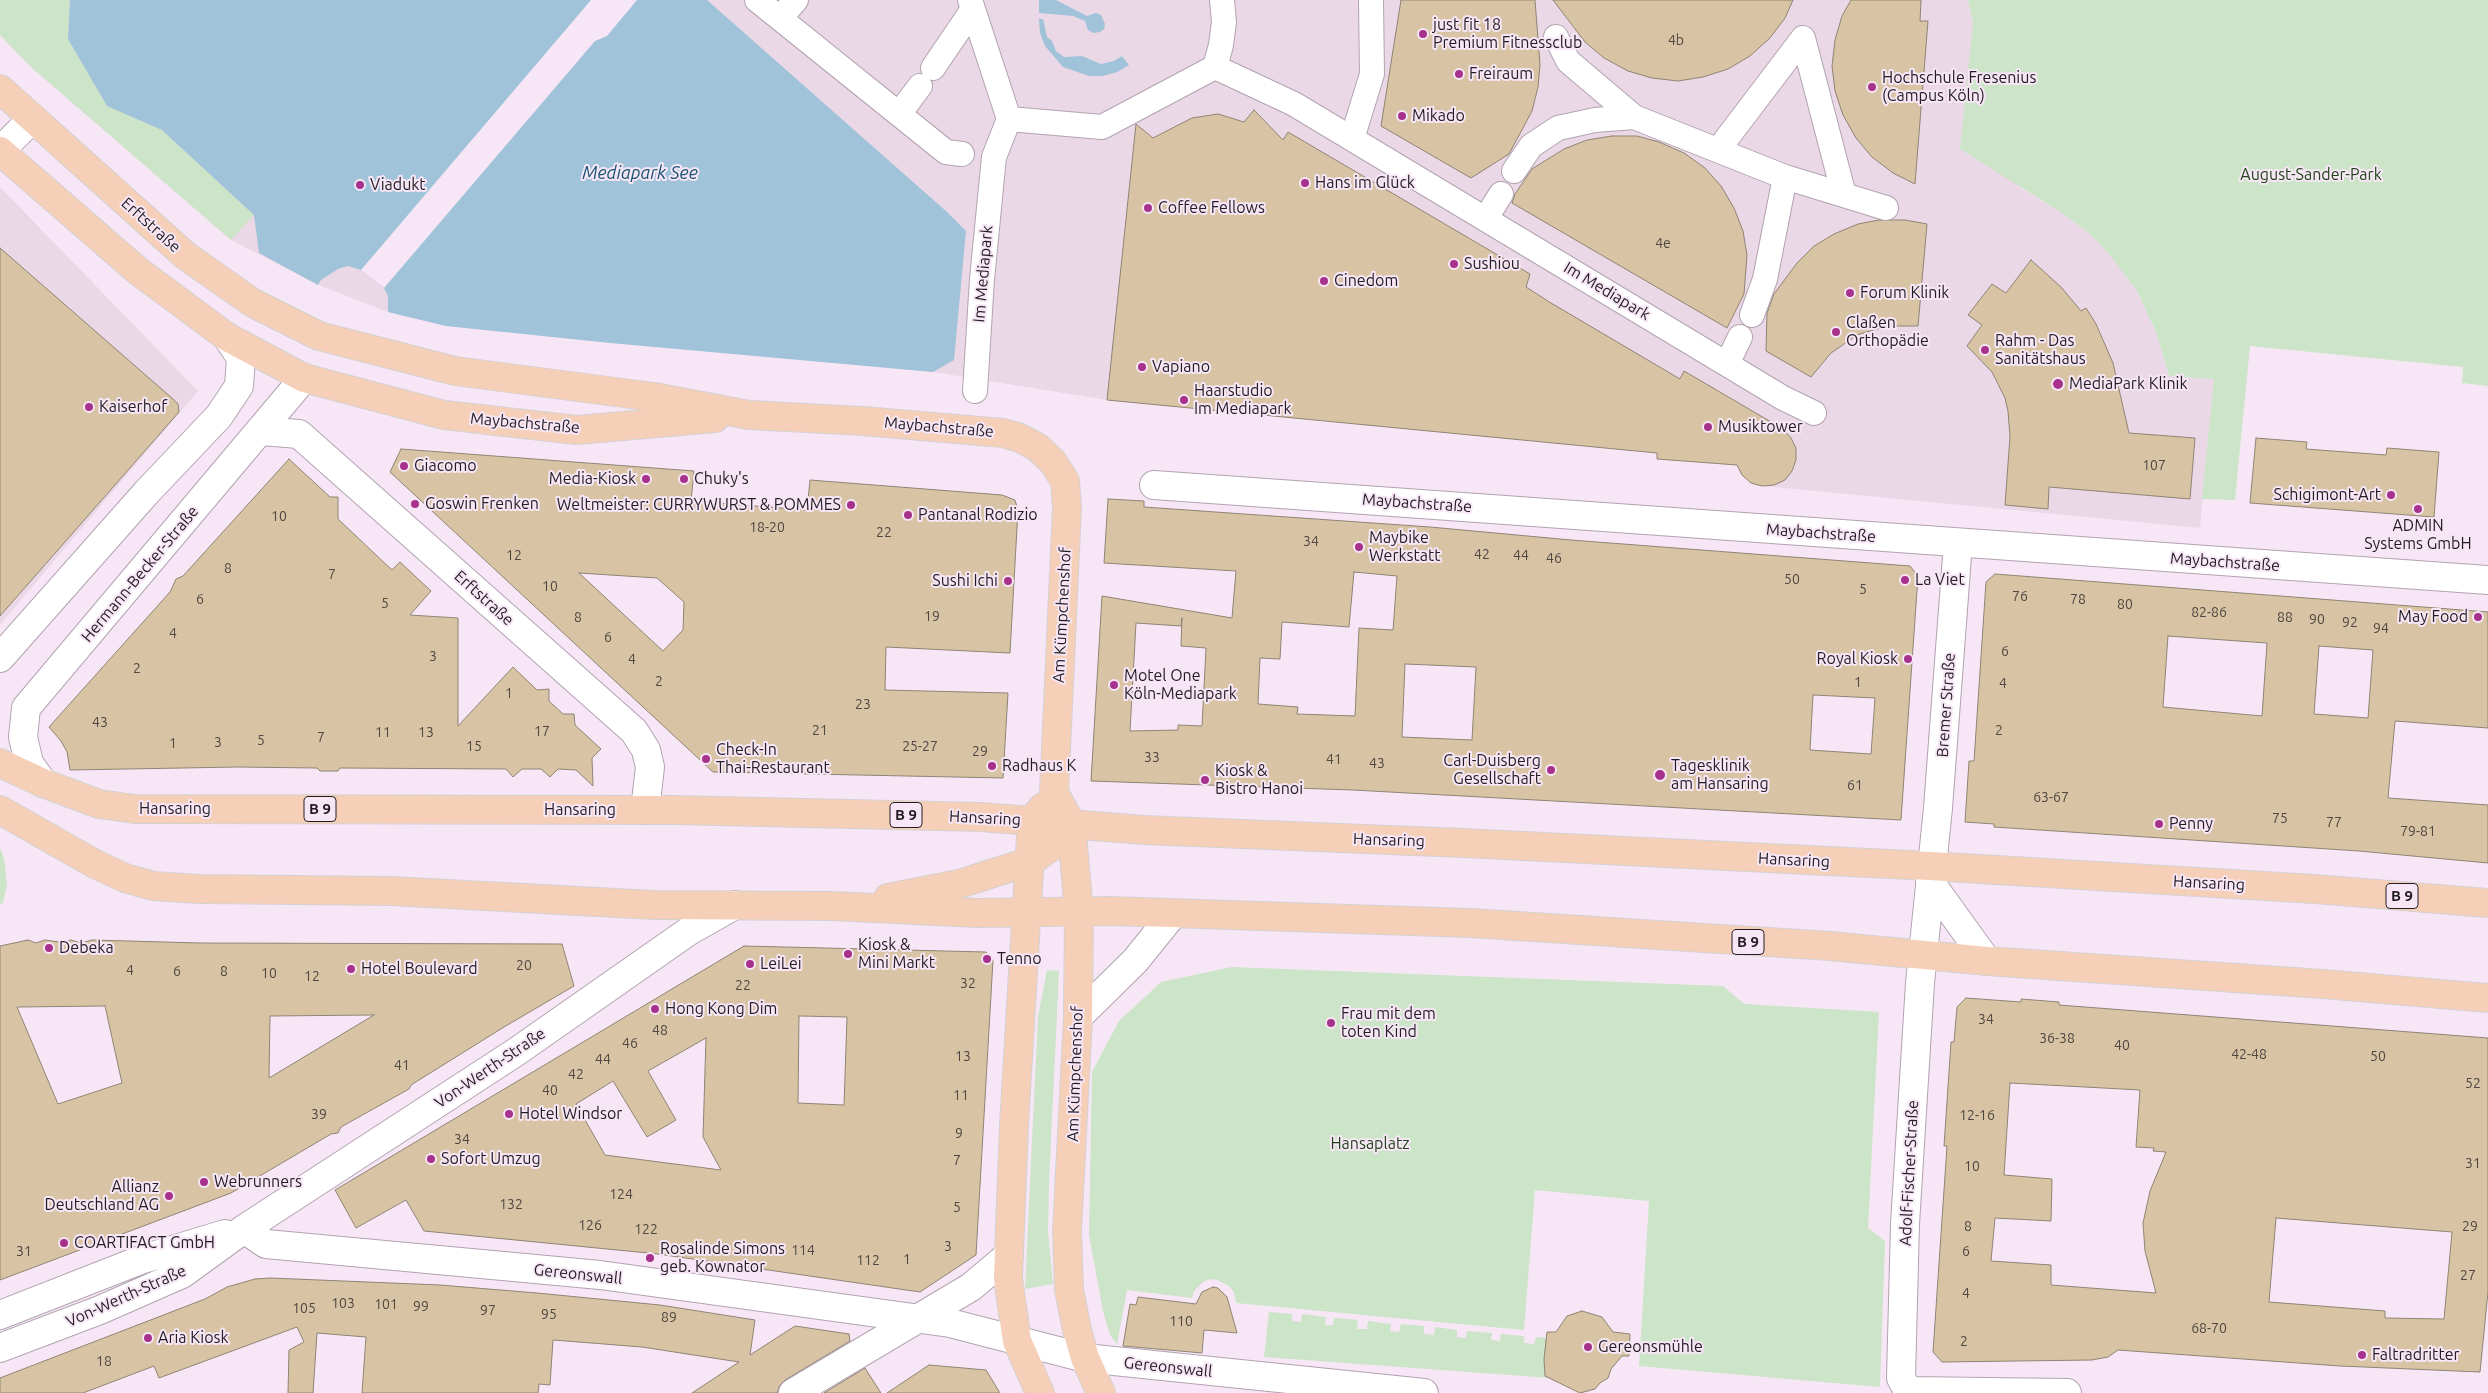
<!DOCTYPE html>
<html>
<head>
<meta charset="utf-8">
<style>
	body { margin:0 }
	canvas { display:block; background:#f7e7f6 }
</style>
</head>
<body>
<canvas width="2488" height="1393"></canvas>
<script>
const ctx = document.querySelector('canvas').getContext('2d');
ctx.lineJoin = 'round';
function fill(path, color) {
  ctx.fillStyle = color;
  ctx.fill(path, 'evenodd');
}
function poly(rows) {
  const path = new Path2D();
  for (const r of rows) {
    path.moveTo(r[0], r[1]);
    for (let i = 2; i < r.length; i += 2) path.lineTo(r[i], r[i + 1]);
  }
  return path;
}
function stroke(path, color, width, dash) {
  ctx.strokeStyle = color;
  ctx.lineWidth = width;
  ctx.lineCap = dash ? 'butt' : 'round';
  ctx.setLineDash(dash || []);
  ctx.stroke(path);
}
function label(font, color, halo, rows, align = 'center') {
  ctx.font = font + ' Ubuntu,sans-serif';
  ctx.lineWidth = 4;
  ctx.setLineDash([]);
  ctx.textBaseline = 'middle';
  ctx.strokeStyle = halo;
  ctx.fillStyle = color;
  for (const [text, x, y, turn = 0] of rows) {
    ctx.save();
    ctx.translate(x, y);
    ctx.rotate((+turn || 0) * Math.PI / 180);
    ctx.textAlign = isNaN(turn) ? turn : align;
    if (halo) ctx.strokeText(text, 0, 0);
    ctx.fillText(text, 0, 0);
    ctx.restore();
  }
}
const commercial = poly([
	[0,0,1968,0,1973,24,2019,187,2062,213,2090,234,2108,253,2137,291,2156,332,2169,376,2214,379,2200,528,1763,486,1751,483,1742,475,1736,465,1657,459,1657,452,1107,400,933,372,446,326,388,312,318,285,231,240,31,67,0,35],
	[0,187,198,391,0,625]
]);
const green = poly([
	[0,0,70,0,68,39,107,106,162,130,254,215,231,240,31,67,0,35],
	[1968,0,2488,0,2488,386,2462,383,2463,367,2250,346,2235,500,2202,499,2214,379,2169,376,2156,332,2137,291,2108,253,2090,234,2062,213,1960,149,1973,24],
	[0,848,4,858,7,884,3,903,0,904],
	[1232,967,1723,986,1744,1004,1879,1012,1868,1228,1885,1241,1880,1387,1639,1366,1649,1201,1535,1190,1524,1330,1236,1303,1234,1292,1229,1286,1217,1280,1210,1279,1203,1282,1194,1291,1192,1298,1127,1290,1117,1344,1110,1335,1103,1311,1089,1235,1092,1072,1119,1021,1161,982],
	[1047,970,1059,971,1049,1182,1048,1231,1053,1284,1025,1289,1038,1016],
	[1269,1312,1292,1314,1292,1321,1301,1322,1302,1314,1326,1317,1325,1325,1333,1325,1334,1318,1358,1320,1357,1329,1367,1329,1368,1321,1391,1324,1390,1331,1399,1332,1401,1324,1424,1326,1424,1334,1434,1335,1435,1327,1457,1330,1457,1337,1466,1338,1467,1331,1492,1333,1491,1340,1500,1341,1501,1334,1524,1336,1524,1343,1534,1344,1536,1337,1547,1338,1550,1378,1264,1357]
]);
const water = poly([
	[70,0,707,0,947,212,966,231,954,360,933,372,610,343,446,326,388,312,388,296,384,288,361,270,348,266,338,269,321,280,318,285,259,253,254,215,162,130,107,106,68,39],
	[1039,0,1056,0,1087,16,1096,13,1101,15,1105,24,1104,29,1100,32,1093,33,1088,30,1085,21,1073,16,1039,13],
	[1039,19,1043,19,1047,37,1052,41,1056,51,1064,57,1082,56,1101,64,1114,61,1122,56,1129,65,1117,72,1103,76,1089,76,1063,67,1045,46,1040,33]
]);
const pier = poly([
	[591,0,637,0,607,36,595,41,384,288,361,270]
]);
const building = poly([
	[1401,0,1535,0,1540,65,1538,87,1532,111,1509,154,1471,178,1381,126,1401,0],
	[1553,0,1793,0,1785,18,1770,38,1750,56,1728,69,1703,77,1678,81,1652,78,1628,71,1604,58,1585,42,1553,0],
	[1851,0,1921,0,1920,21,1928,21,1915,184,1893,173,1872,157,1856,138,1843,115,1835,91,1832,66,1835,40,1842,16,1851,0],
	[1254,110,1283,140,1288,132,1530,274,1526,287,1551,303,1680,379,1684,371,1783,429,1791,438,1796,448,1796,460,1792,471,1785,480,1774,485,1762,486,1751,483,1742,475,1737,465,1657,459,1657,453,1107,400,1136,124,1153,138,1192,118,1218,114,1244,122,1254,110],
	[1612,136,1637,136,1659,142,1684,153,1705,168,1721,186,1734,208,1743,231,1747,255,1744,294,1727,328,1512,203,1515,194,1532,169,1564,149,1587,140,1612,136],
	[1879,220,1905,220,1927,224,1918,326,1887,326,1857,335,1831,353,1811,377,1766,351,1767,313,1774,294,1797,263,1814,246,1834,234,1858,224,1879,220],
	[0,248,173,399,178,404,179,412,0,616,0,248],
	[2031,260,2061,287,2081,311,2086,308,2096,324,2113,363,2129,433,2195,438,2190,499,2049,487,2048,509,2005,505,2010,437,2008,411,2005,398,1992,372,1967,346,1982,325,1968,315,1992,284,2006,293,2031,260],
	[2256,438,2307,442,2306,449,2386,455,2387,448,2439,452,2434,517,2250,503,2256,438],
	[401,449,694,471,691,501,807,510,810,480,1002,495,1015,500,1018,510,1010,653,886,647,885,690,1008,693,1003,778,713,772,390,472,401,449],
	[579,573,657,578,684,602,683,630,663,651,579,573],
	[289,459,330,497,338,497,338,519,392,570,400,562,431,591,410,615,458,618,458,726,513,667,537,690,549,689,549,701,563,714,574,714,575,725,601,749,592,758,593,786,576,770,558,769,550,777,541,769,522,769,513,777,506,769,340,768,338,771,320,771,317,768,238,767,70,770,67,752,61,741,49,727,170,592,176,579,183,576,289,459],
	[1108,499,1144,501,1144,507,1430,527,1571,540,1910,566,1918,576,1901,820,1353,790,1091,781,1102,596,1232,618,1236,571,1104,563,1108,499],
	[1354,572,1397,576,1393,630,1359,628,1355,716,1297,714,1298,707,1258,704,1260,658,1280,659,1282,622,1349,627,1354,572],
	[1182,618,1181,646,1206,648,1202,726,1178,725,1178,730,1130,731,1136,623,1181,626,1182,618],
	[1405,664,1476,667,1472,740,1402,737,1405,664],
	[1813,695,1875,698,1871,754,1810,750,1813,695],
	[1995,574,2488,612,2488,728,2395,721,2388,798,2488,805,2488,863,2359,851,1994,827,1994,824,1965,822,1969,761,1974,761,1986,582,1995,574],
	[2168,636,2267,643,2262,716,2163,707,2168,636],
	[2319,646,2373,650,2368,718,2314,714,2319,646],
	[28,940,36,943,45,940,59,942,71,940,81,943,92,940,200,943,562,944,574,986,504,1027,411,1085,409,1089,341,1127,338,1133,331,1134,231,1193,0,1280,0,946,28,940],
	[105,1006,122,1083,58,1104,17,1007,105,1006],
	[374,1015,269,1078,270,1016,374,1015],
	[744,946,986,952,993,960,976,1255,920,1292,658,1254,424,1231,406,1200,356,1228,335,1190,744,946],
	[799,1016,847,1017,844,1105,798,1103,799,1016],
	[706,1038,703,1137,721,1170,605,1155,576,1104,613,1081,647,1137,676,1120,648,1071,706,1038],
	[1966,998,2021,1002,2021,999,2059,1002,2059,1005,2488,1038,2488,1292,2480,1372,2340,1366,2118,1350,2108,1357,2092,1360,1942,1362,1933,1352,1947,1146,1944,1146,1951,1042,1954,1042,1957,1007,1966,998],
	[2010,1083,2140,1090,2136,1147,2154,1148,2153,1151,2166,1152,2150,1191,2143,1223,2145,1251,2156,1293,2051,1285,2051,1265,1991,1261,1995,1218,2051,1221,2052,1179,2004,1175,2010,1083],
	[2276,1218,2452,1232,2444,1319,2385,1318,2385,1311,2269,1302,2276,1218],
	[270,1278,440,1285,537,1293,660,1305,755,1320,750,1355,795,1326,849,1334,850,1341,785,1380,780,1385,777,1393,692,1393,739,1362,642,1347,553,1340,550,1385,539,1384,538,1393,362,1393,366,1337,317,1333,313,1393,288,1393,289,1350,304,1342,297,1327,159,1378,154,1366,83,1393,0,1393,0,1378,205,1299,227,1287,255,1279,270,1278],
	[1213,1287,1218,1288,1227,1297,1237,1333,1204,1330,1202,1353,1123,1346,1130,1304,1136,1305,1138,1297,1196,1304,1202,1292,1213,1287],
	[1582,1311,1602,1317,1613,1332,1630,1334,1629,1356,1622,1356,1611,1369,1608,1378,1600,1383,1595,1389,1580,1393,1545,1376,1544,1359,1547,1332,1556,1332,1567,1316,1582,1311],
	[929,1365,986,1370,1000,1393,887,1393,929,1365],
	[865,1368,881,1393,824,1393,865,1368]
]);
const pedestrian = poly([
	[757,0,946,152,962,154],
	[970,0,1009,119,1102,127,1215,67,1221,45,1224,22,1222,0],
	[780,18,796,0],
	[1556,37,1568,61,1634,117,1785,177,1886,208],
	[1215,67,1294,104,1783,398,1814,413],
	[933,68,973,9],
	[899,114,920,86],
	[1352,139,1372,74,1371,0],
	[1718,150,1803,38,1844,195],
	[1514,171,1531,146,1558,128,1595,120,1634,117],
	[1486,218,1501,194],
	[1752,315,1765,279,1785,177],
	[1727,364,1740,337],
	[975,391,982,279,994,157,1009,119]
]);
const minor = poly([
	[0,151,32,119],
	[261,431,299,434,634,731,646,750,650,767,645,810],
	[1154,485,2488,580],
	[1958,543,1938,808,1920,983,1905,1224,1901,1378,1908,1391,2067,1393],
	[0,658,146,493,219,416,239,386,241,358,227,337],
	[43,783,29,763,23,737,26,708,304,378],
	[1930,882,1987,961],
	[1078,1017,1135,961,1173,914],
	[244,1229,266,1244,600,1275,950,1323,1085,1358,1424,1393],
	[0,1315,143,1259,225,1234],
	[0,1348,100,1310,182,1274,244,1229,516,1052,689,931,735,905],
	[793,1393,971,1287,1009,1255]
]);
const primary = poly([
	[0,89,186,256,253,303,319,336,455,371,654,397,749,415,863,421,1003,433,1020,438,1037,447,1053,462,1065,481,1067,507,1054,793,1071,823,1079,912,1078,1017,1067,1231,1069,1290,1077,1330,1085,1358,1101,1393],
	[0,151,138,271,227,337,304,378,444,415,577,430,715,418],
	[0,763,43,783,99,804,135,809,674,810,981,817,1144,830,1463,843,1930,866,2315,889,2488,903],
	[0,810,95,864,125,878,153,886,199,889,391,891,654,905,832,906,977,913,1110,911,1470,923,1830,946,1987,961,2323,984,2488,998],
	[888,898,959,884,1031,861,1061,840,1071,823],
	[1040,1393,1017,1341,1008,1278,1014,1125,1032,820,1043,807]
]);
const markers = [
	[1423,34,5,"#a7328b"],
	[1459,74,5,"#a7328b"],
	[1872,87,5,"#a7328b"],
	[1402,116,5,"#a7328b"],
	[1305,183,5,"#a7328b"],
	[360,185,5,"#a7328b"],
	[1148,208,5,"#a7328b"],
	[1454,264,5,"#a7328b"],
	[1324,281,5,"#a7328b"],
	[1850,293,5,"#a7328b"],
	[1836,332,5,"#a7328b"],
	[1985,350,5,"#a7328b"],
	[1142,367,5,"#a7328b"],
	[2058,384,6,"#a7328b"],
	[1184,400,5,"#a7328b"],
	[89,407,5,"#a7328b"],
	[1708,427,5,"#a7328b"],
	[404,466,5,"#a7328b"],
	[646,479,5,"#a7328b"],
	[684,479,5,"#a7328b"],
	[2391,495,5,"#a7328b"],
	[415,504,5,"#a7328b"],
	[851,505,5,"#a7328b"],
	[2418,509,5,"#a7328b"],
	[908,515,5,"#a7328b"],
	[1359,547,5,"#a7328b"],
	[1905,580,5,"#a7328b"],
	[1008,581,5,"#a7328b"],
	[2478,617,5,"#a7328b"],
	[1908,659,5,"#a7328b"],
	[1114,685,5,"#a7328b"],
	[706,759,5,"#a7328b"],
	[992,766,5,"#a7328b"],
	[1551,770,5,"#a7328b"],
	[1660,775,6,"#a7328b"],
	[1205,780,5,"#a7328b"],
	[2159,824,5,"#a7328b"],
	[49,948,5,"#a7328b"],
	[848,954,5,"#a7328b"],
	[987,959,5,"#a7328b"],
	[750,964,5,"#a7328b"],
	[351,969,5,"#a7328b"],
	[655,1009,5,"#a7328b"],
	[1331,1023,5,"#a7328b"],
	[509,1114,5,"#a7328b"],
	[431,1159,5,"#a7328b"],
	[204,1182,5,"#a7328b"],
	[169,1196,5,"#a7328b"],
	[64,1243,5,"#a7328b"],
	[650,1258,5,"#a7328b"],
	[148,1338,5,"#a7328b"],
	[1588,1347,5,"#a7328b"],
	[2362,1355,5,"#a7328b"]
];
const numberNames = [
	["4b",1676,40],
	["4e",1663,243],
	["107",2154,465],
	["10",279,516],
	["18-20",767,527],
	["22",884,532],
	["34",1311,541],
	["42",1482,554],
	["12",514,555],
	["44",1521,555],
	["46",1554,558],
	["8",228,568],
	["7",332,574],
	["50",1792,579],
	["10",550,586],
	["5",1863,589],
	["76",2020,596],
	["6",200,599],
	["78",2078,599],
	["5",385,603],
	["80",2125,604],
	["82-86",2209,612],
	["19",932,616],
	["8",578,617],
	["88",2285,617],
	["90",2317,619],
	["92",2350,622],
	["94",2381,628],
	["4",173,633],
	["6",608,637],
	["6",2005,651],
	["3",433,656],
	["4",632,659],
	["2",137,668],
	["2",659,681],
	["1",1858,682],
	["4",2003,683],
	["1",509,693],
	["23",863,704],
	["43",100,722],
	["21",820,730],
	["2",1999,730],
	["17",542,731],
	["11",383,732],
	["13",426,732],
	["7",321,737],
	["5",261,740],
	["3",218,742],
	["1",173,743],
	["15",474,746],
	["25-27",920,746],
	["29",980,751],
	["33",1152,757],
	["41",1334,759],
	["43",1377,763],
	["61",1855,785],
	["63-67",2051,797],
	["75",2280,818],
	["77",2334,822],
	["79-81",2418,831],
	["20",524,965],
	["4",130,970],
	["6",177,971],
	["8",224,971],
	["10",269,973],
	["12",312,976],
	["32",968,983],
	["22",743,985],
	["34",1986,1019],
	["48",660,1030],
	["36-38",2057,1038],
	["46",630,1043],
	["40",2122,1045],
	["42-48",2249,1054],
	["13",963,1056],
	["50",2378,1056],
	["44",603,1059],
	["41",402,1065],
	["42",576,1074],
	["52",2473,1083],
	["40",550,1090],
	["11",961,1095],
	["39",319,1114],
	["12-16",1977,1115],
	["9",959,1133],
	["34",462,1139],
	["7",957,1160],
	["31",2473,1163],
	["10",1972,1166],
	["124",621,1194],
	["132",511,1204],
	["5",957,1207],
	["126",590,1225],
	["8",1968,1226],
	["29",2470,1226],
	["122",646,1229],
	["3",948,1246],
	["114",803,1250],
	["31",24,1251],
	["6",1966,1251],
	["1",907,1259],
	["112",868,1260],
	["27",2468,1275],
	["4",1966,1293],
	["103",343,1303],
	["101",386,1304],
	["99",421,1306],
	["105",304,1308],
	["97",488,1310],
	["95",549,1314],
	["89",669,1317],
	["110",1181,1321],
	["68-70",2209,1328],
	["2",1964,1341],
	["18",104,1361]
];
const shields = [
	[320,809,32],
	[906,815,32],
	[2402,896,32],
	[1748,942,32]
];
const shieldNames = [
	["B 9",320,809],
	["B 9",906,815],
	["B 9",2402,896],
	["B 9",1748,942]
];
const poiNames = [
	["just fit 18",1433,25],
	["Premium Fitnessclub",1433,43],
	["Freiraum",1469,74],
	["Hochschule Fresenius",1882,78],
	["(Campus Köln)",1882,96],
	["Mikado",1412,116],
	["Hans im Glück",1315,183],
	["Viadukt",370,185],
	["Coffee Fellows",1158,208],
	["Sushiou",1464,264],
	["Cinedom",1334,281],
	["Forum Klinik",1860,293],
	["Claßen",1846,323],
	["Orthopädie",1846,341],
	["Rahm - Das",1995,341],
	["Sanitätshaus",1995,359],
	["Vapiano",1152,367],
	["MediaPark Klinik",2069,384],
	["Haarstudio",1194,391],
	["Im Mediapark",1194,409],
	["Kaiserhof",99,407],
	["Musiktower",1718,427],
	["Giacomo",414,466],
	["Media-Kiosk",636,479,"right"],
	["Chuky's",694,479],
	["Schigimont-Art",2381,495,"right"],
	["Goswin Frenken",425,504],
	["Weltmeister: CURRYWURST & POMMES",841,505,"right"],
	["Pantanal Rodizio",918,515],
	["ADMIN",2418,526,"center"],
	["Systems GmbH",2418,544,"center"],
	["Maybike",1369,538],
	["Werkstatt",1369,556],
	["La Viet",1915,580],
	["Sushi Ichi",998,581,"right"],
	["May Food",2468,617,"right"],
	["Royal Kiosk",1898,659,"right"],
	["Motel One",1124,676],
	["Köln-Mediapark",1124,694],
	["Check-In",716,750],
	["Thai-Restaurant",716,768],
	["Carl-Duisberg",1541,761,"right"],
	["Gesellschaft",1541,779,"right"],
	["Radhaus K",1002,766],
	["Tagesklinik",1671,766],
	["am Hansaring",1671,784],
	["Kiosk &",1215,771],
	["Bistro Hanoi",1215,789],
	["Penny",2169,824],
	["Kiosk &",858,945],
	["Mini Markt",858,963],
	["Debeka",59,948],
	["Tenno",997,959],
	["LeiLei",760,964],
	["Hotel Boulevard",361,969],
	["Hong Kong Dim",665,1009],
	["Frau mit dem",1341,1014],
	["toten Kind",1341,1032],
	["Hotel Windsor",519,1114],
	["Sofort Umzug",441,1159],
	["Webrunners",214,1182],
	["Allianz",159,1187,"right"],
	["Deutschland AG",159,1205,"right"],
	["COARTIFACT GmbH",74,1243],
	["Rosalinde Simons",660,1249],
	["geb. Kownator",660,1267],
	["Aria Kiosk",158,1338],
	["Gereonsmühle",1598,1347],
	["Faltradritter",2372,1355]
];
const parkNames = [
	["August-Sander-Park",2311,175],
	["Hansaplatz",1370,1144]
];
const streetNames = [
	["Erftstraße",151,225,42],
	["Im Mediapark",983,274,-85],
	["Im Mediapark",1607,291,31],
	["Maybachstraße",525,423,5],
	["Maybachstraße",939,427,5],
	["Maybachstraße",1417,503,4],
	["Maybachstraße",1821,533,4],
	["Maybachstraße",2225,562,4],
	["Hermann-Becker-Straße",140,574,-50],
	["Erftstraße",484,598,42],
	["Am Kümpchenshof",1062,615,-87],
	["Bremer Straße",1946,705,-86],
	["Hansaring",175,809],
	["Hansaring",580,810],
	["Hansaring",985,818,3],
	["Hansaring",1389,840,2],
	["Hansaring",1794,860,3],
	["Hansaring",2209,883,3],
	["Von-Werth-Straße",490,1068,-34],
	["Am Kümpchenshof",1075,1074,-88],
	["Adolf-Fischer-Straße",1909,1173,-87],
	["Gereonswall",578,1274,6],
	["Von-Werth-Straße",126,1296,-24],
	["Gereonswall",1168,1367,6]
];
const waterNames = [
	["Mediapark See",640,173]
];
fill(commercial, '#ebd8e7');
fill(green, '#cce4c7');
fill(water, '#a0c3d9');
fill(pier, '#f7e7f6');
fill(building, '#d8c4a4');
stroke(building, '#8e8474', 1);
stroke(pedestrian, '#b2a3b1', 26);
stroke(minor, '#b2a3b1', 30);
stroke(primary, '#d3d2d3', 30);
stroke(pedestrian, '#fff', 24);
stroke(minor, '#fff', 28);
stroke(primary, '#f6cfb8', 28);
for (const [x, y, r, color] of markers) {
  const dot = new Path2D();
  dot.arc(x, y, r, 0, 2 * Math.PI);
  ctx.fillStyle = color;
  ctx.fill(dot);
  stroke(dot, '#f7e7f6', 2);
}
label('14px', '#504742', null, numberNames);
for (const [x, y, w] of shields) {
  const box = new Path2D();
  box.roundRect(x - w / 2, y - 12.5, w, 25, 4);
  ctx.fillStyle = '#f7e7f6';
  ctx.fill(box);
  stroke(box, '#231d22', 1);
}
label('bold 15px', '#231d22', null, shieldNames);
label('16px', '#231d22', '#f7e7f6', poiNames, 'left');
label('16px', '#22441a', '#f7e7f6', parkNames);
label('16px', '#231d22', '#f7e7f6', streetNames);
label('italic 18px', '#185372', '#f7e7f6', waterNames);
</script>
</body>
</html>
